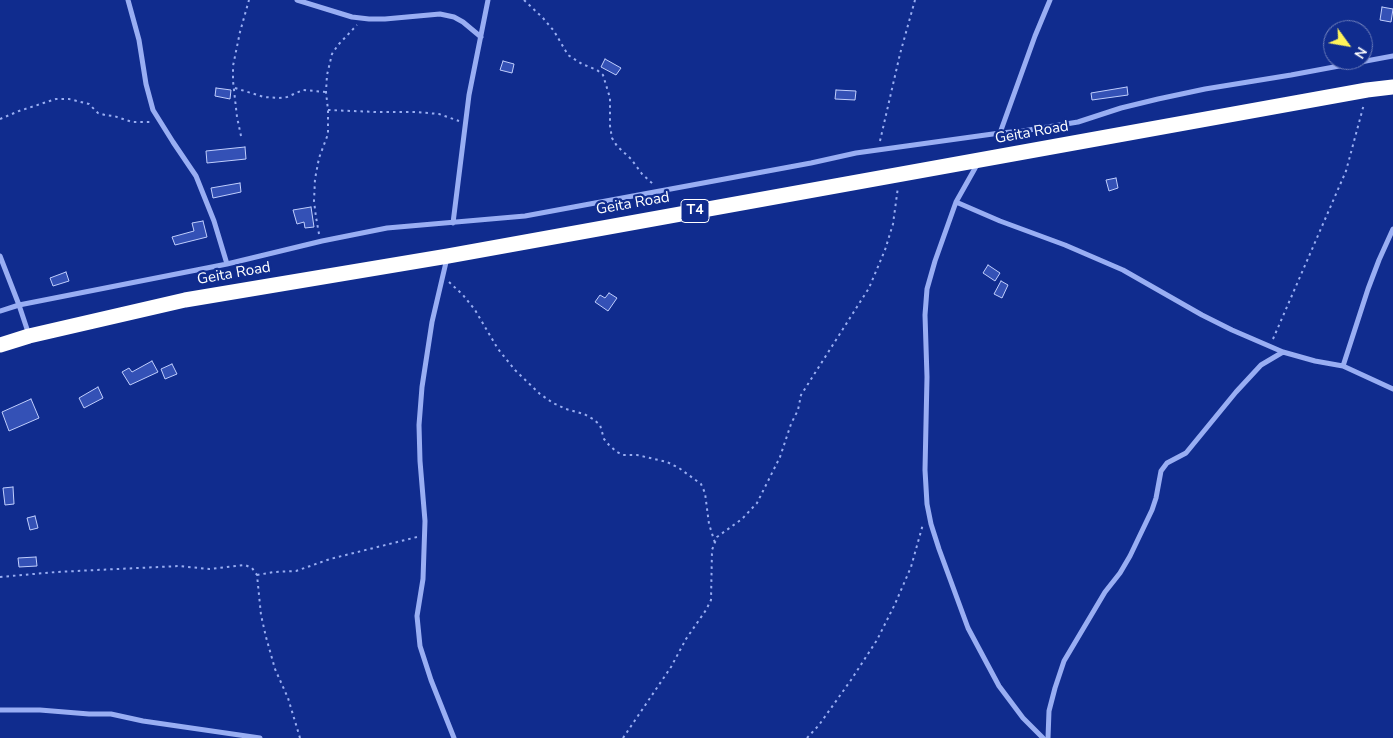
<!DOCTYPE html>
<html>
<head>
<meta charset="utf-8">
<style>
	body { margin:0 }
	#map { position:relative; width:1393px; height:738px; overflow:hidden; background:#102c8e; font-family:"Nunito Sans",sans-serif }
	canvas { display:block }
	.north { position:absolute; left:1323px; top:20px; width:50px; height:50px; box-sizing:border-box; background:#102c8e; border:1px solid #7080bb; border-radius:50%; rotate:122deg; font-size:14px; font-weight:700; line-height:20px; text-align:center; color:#fff }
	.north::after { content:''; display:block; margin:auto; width:18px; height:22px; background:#fff35a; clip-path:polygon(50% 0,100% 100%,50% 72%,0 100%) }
</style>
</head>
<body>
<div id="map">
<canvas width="1393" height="738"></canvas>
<div class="north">N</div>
</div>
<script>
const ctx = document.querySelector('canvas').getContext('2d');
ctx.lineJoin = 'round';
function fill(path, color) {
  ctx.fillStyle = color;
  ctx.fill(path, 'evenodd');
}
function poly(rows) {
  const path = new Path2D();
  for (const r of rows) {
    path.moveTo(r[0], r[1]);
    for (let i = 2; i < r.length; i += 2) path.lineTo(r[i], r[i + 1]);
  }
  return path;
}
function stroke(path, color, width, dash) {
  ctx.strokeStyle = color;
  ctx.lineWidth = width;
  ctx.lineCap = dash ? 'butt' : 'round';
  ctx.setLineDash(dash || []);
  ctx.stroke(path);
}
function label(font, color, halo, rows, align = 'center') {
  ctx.font = font + ' "Nunito Sans",sans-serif';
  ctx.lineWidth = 4.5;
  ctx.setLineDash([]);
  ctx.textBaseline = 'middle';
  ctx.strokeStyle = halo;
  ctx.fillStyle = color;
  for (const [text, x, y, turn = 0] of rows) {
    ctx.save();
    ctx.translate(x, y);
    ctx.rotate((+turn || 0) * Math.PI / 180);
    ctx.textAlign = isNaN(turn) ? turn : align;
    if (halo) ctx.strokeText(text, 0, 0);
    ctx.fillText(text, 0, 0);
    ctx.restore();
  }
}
const building = poly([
	[1382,7,1393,9,1391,22,1380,20,1382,7],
	[605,59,621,68,616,75,601,67,605,59],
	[503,61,514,64,512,73,500,70,503,61],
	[1127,87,1128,95,1092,100,1091,93,1127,87],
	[216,88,231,90,230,99,215,96,216,88],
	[836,90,856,91,855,100,835,99,836,90],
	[245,147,246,159,207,163,206,151,245,147],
	[1116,178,1118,188,1109,191,1106,180,1116,178],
	[240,183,241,192,213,198,211,188,240,183],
	[311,207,314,227,305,228,304,222,297,224,293,210,311,207],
	[203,221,207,237,175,245,172,237,194,231,192,223,203,221],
	[988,265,1000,273,995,281,983,273,988,265],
	[66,272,69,281,53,286,50,278,66,272],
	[1001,281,1008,285,1002,298,994,294,1001,281],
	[609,293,617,298,608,311,595,302,600,295,605,298,609,293],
	[152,361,158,372,130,385,122,372,129,368,132,372,152,361],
	[172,364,177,374,165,379,161,369,172,364],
	[98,387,103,398,84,408,79,398,98,387],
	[31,399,39,418,9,431,2,412,31,399],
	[13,487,14,504,5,505,3,488,13,487],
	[35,516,38,528,30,530,27,518,35,516],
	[36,557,37,566,19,567,18,558,36,557]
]);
const path = poly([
	[524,0,543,18,554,31,568,55,582,64,597,70,603,75,610,98,610,126,612,138,617,146,631,159,642,174,653,184],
	[235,88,264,97,279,98,287,97,303,90,326,92],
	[328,110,376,112,415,112,439,114,459,121],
	[0,119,19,111,56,99,69,99,89,104,98,113,105,115,114,116,132,122,151,122],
	[241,136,237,117,233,81,233,66,240,32,249,0],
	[880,141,900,54,915,0],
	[319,234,316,217,314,201,315,179,319,158,328,134,328,110,326,92,327,75,332,54,338,45,357,25],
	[449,282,463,295,475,310,498,349,515,370,540,394,553,403,566,409,584,414,593,419,600,425,604,439,609,445,617,452,623,455,637,455,667,462,679,468,701,484,705,493,709,524,715,543],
	[1273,339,1346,171,1364,104],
	[257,575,274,572,296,571,330,559,417,537],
	[0,577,56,572,179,566,209,569,245,565,252,568,257,575,261,615,266,637,275,669,288,698,300,738],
	[623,738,671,667,686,639,706,610,711,600,712,550,717,537,742,519,757,503,780,457,791,424,798,410,801,395,869,288,885,250,893,224,898,187],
	[807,738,819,725,851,680,877,640,895,604,911,567,923,524]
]);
const street = poly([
	[128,0,139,40,146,84,153,110,173,142,196,176,214,221,227,264],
	[297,0,352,17,369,19,385,19,440,14,454,17,463,22,481,37],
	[1000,133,1035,36,1050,0],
	[978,163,956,202,935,261,927,289,925,315,927,377,925,470,927,504,931,524,939,549,968,628,999,686,1023,718,1043,738],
	[956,202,1000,221,1065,245,1123,270,1202,315,1232,330,1283,352,1315,361,1343,366,1393,389],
	[453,223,469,95,488,0],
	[0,256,19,305,29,335],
	[447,258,432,322,422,387,419,425,420,461,425,521,423,579,417,616,420,646,431,680,454,738],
	[0,311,19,305,227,264,322,241,387,228,525,216,811,163,856,153,1000,133,1023,131,1078,122,1121,108,1158,99,1205,89,1291,75,1393,56],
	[1343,366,1368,289,1379,260,1393,229],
	[0,710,40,710,89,714,111,714,143,721,260,738],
	[1048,738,1049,711,1055,688,1064,661,1105,592,1120,573,1130,556,1152,510,1156,498,1161,471,1167,463,1186,453,1236,392,1261,365,1283,352]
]);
const highway = poly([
	[0,345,29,336,185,300,448,256,1367,90,1393,87]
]);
const shields = [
	[695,211,28]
];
const shieldNames = [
	["T4",695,211]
];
const streetNames = [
	["Geita Road",1032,133,-10],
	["Geita Road",633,204,-10],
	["Geita Road",234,274,-10]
];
fill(building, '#3451b6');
stroke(building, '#c0cefd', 1);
stroke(path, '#99aef3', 2, [2.5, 4]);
stroke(street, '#99aef3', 5);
stroke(highway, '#fff', 15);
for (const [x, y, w] of shields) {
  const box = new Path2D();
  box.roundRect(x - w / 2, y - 11.5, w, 23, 4);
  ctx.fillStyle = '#102c8e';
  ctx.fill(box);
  stroke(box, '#fff', 1);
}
label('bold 14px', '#fff', null, shieldNames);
label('15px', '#fff', '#102c8e', streetNames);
</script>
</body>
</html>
